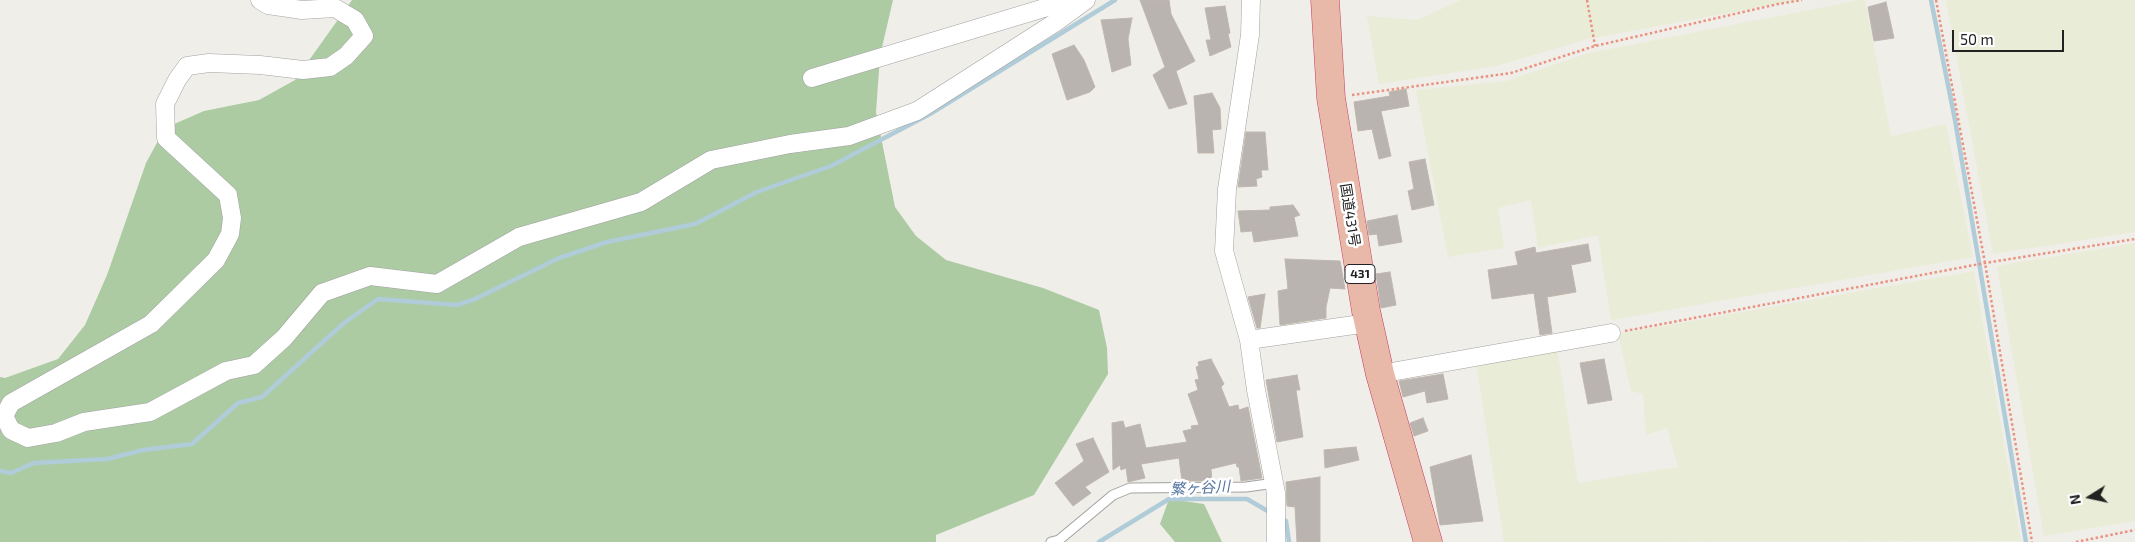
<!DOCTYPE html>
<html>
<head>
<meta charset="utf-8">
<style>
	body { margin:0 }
	#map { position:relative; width:2135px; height:542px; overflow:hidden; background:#f0eee9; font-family:"Exo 2",sans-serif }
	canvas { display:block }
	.north { position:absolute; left:2065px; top:472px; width:50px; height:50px; -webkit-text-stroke:4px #fff; paint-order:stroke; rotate:260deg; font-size:14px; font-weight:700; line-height:20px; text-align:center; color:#212121 }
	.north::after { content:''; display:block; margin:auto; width:18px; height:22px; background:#212121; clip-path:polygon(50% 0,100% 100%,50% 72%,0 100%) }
	.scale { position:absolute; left:1952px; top:30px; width:112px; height:22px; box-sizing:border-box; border:2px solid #212121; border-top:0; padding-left:6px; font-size:15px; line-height:18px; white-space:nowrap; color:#212121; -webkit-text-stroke:4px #fff; paint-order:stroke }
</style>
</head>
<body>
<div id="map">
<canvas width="2135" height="542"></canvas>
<div class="north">N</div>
<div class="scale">50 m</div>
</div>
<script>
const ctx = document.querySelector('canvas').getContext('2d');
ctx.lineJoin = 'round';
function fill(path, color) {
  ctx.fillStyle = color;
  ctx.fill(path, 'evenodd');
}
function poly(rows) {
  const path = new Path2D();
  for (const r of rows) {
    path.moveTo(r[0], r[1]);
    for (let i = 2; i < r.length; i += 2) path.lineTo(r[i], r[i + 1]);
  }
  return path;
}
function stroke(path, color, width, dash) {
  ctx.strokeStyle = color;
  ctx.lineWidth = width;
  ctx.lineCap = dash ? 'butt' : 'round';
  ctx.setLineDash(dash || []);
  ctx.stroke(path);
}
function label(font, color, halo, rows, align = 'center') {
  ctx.font = font + ' "Exo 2","Noto Sans JP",sans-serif';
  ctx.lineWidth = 5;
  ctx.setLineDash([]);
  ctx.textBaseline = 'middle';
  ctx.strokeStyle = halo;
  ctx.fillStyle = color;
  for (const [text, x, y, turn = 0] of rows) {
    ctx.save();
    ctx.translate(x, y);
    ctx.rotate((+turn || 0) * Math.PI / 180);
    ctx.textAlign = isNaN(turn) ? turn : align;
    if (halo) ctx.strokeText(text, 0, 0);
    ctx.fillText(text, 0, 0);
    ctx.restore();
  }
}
const farmland = poly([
	[1461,0,1799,0,1588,39,1496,66,1379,84,1367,16,1417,20],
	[1860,0,1865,0,1891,136,1946,124,1973,257,1611,320,1598,235,1538,248,1531,200,1498,208,1504,248,1448,257,1416,90,1506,81,1589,53],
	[1946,0,2135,0,2135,232,1993,254],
	[2135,243,2135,521,2044,536,1997,266],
	[1974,271,2021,541,1504,542,1476,363,1557,347,1578,483,1678,467,1667,428,1646,435,1643,394,1631,391,1618,334]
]);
const forest = poly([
	[352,0,893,0,880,56,876,112,895,207,916,236,946,260,1043,288,1099,310,1107,348,1108,374,1034,495,936,535,936,542,0,542,0,377,5,378,58,359,85,325,107,275,146,163,165,128,204,111,259,100,295,80],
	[1169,499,1204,504,1222,542,1175,542,1160,524]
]);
const stream = poly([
	[1931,0,1955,120,2026,542],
	[0,471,11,473,34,463,107,459,143,450,192,444,238,403,262,397,344,323,378,299,457,305,475,299,559,258,607,242,695,224,757,192,831,166,930,114,1115,0],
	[1280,518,1286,521,1289,542],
	[1099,542,1169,499,1247,499,1271,513]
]);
const building = poly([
	[1140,0,1169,0,1171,14,1195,61,1176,71,1187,104,1169,109,1153,75,1165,67,1140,0],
	[1886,2,1894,38,1874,41,1868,7,1886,2],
	[1225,6,1230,33,1228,34,1231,47,1210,56,1206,40,1211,40,1205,8,1225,6],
	[1132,18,1128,39,1131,65,1112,72,1101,20,1132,18],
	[1074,45,1084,60,1095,87,1090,92,1067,100,1052,54,1074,45],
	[1406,89,1409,106,1381,111,1391,156,1379,159,1372,129,1358,131,1354,102,1390,96,1389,92,1406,89],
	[1212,93,1220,108,1221,129,1212,130,1214,153,1198,153,1194,96,1212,93],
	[1246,132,1265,132,1268,170,1261,170,1262,177,1256,179,1257,186,1238,187,1246,132],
	[1425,159,1434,205,1412,210,1408,191,1414,189,1409,162,1425,159],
	[1293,205,1300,215,1294,217,1298,236,1254,242,1252,231,1241,232,1238,211,1270,210,1270,207,1293,205],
	[1397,215,1402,242,1379,246,1377,234,1369,235,1367,221,1397,215],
	[1588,244,1591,261,1571,265,1576,292,1547,297,1552,333,1540,335,1534,293,1492,299,1488,270,1518,265,1515,252,1535,247,1536,253,1588,244],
	[1285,259,1340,261,1345,289,1330,288,1326,307,1326,318,1280,325,1278,291,1288,289,1285,259],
	[1390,272,1396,305,1381,308,1376,274,1390,272],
	[1265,294,1260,328,1257,328,1248,297,1265,294],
	[1211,359,1224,384,1221,387,1229,407,1238,405,1239,410,1248,407,1262,478,1241,481,1239,467,1237,467,1236,463,1211,469,1212,481,1182,481,1179,458,1141,464,1145,478,1128,482,1126,468,1121,470,1120,465,1113,470,1112,423,1123,421,1125,428,1140,424,1146,448,1187,442,1183,431,1192,429,1191,426,1199,425,1188,394,1198,390,1195,380,1199,379,1196,367,1199,366,1198,362,1211,359],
	[1604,359,1612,400,1588,404,1580,363,1604,359],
	[1443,374,1448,399,1427,403,1425,391,1403,397,1399,381,1443,374],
	[1297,375,1300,390,1296,390,1303,437,1277,442,1266,380,1297,375],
	[1423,418,1428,431,1414,436,1410,423,1423,418],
	[1093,438,1109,472,1085,487,1091,493,1073,506,1055,483,1084,461,1076,444,1093,438],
	[1356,447,1359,460,1325,468,1324,450,1356,447],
	[1471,455,1483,521,1440,525,1430,467,1471,455],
	[1320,477,1320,542,1297,542,1295,507,1287,506,1286,482,1320,477]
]);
const path = poly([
	[1587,0,1595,46],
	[1936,0,1985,263,2032,542],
	[1352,95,1511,73,1595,46,1778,4,1802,0],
	[1625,331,1985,263,2135,239],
	[2076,542,2135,530]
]);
const service = poly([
	[1051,542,1059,540,1113,495,1130,488,1246,487,1275,483]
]);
const minor = poly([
	[260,0,268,5,302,10,335,8,355,20,364,36,346,56,330,67,303,70,260,65,209,63,187,66,177,80,165,104,166,138,228,195,232,218,230,234,216,260,151,324,11,403,4,416,11,430,28,438,56,433,84,422,150,412,226,371,254,365,284,338,322,293,370,276,437,284,519,237,641,202,711,160,790,144,849,136,917,111,1056,22,1086,0],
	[1251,0,1250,35,1227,189,1224,251,1249,340,1256,390,1276,493,1276,542],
	[812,78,1071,0],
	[1249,340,1368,323],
	[1380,374,1611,333]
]);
const trunk = poly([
	[1325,0,1331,98,1366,311,1380,374,1428,542]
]);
const shields = [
	[1360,274,30]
];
const shieldNames = [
	["431",1360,274]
];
const streetNames = [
	["国道431号",1350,215,81]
];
const waterNames = [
	["繁ヶ谷川",1200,488,-3]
];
fill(farmland, '#e9ecd7');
fill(forest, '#accba3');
stroke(stream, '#afccd8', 4.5);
fill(building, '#b9b4af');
stroke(building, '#c0b7ad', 1);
stroke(service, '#a2a2a2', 11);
stroke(minor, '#a2a2a2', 19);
stroke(trunk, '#c83d64', 29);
stroke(path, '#ea9180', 2.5, [2.5, 2.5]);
stroke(service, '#fff', 9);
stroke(minor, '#fff', 18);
stroke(trunk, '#e8b9a8', 28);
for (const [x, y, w] of shields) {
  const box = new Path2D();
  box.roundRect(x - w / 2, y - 9.5, w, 19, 4);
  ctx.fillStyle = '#fff';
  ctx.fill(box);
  stroke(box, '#212121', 1);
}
label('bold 12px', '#212121', null, shieldNames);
label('14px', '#212121', '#fff', streetNames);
label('italic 15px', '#5475a0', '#fff', waterNames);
</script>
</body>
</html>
